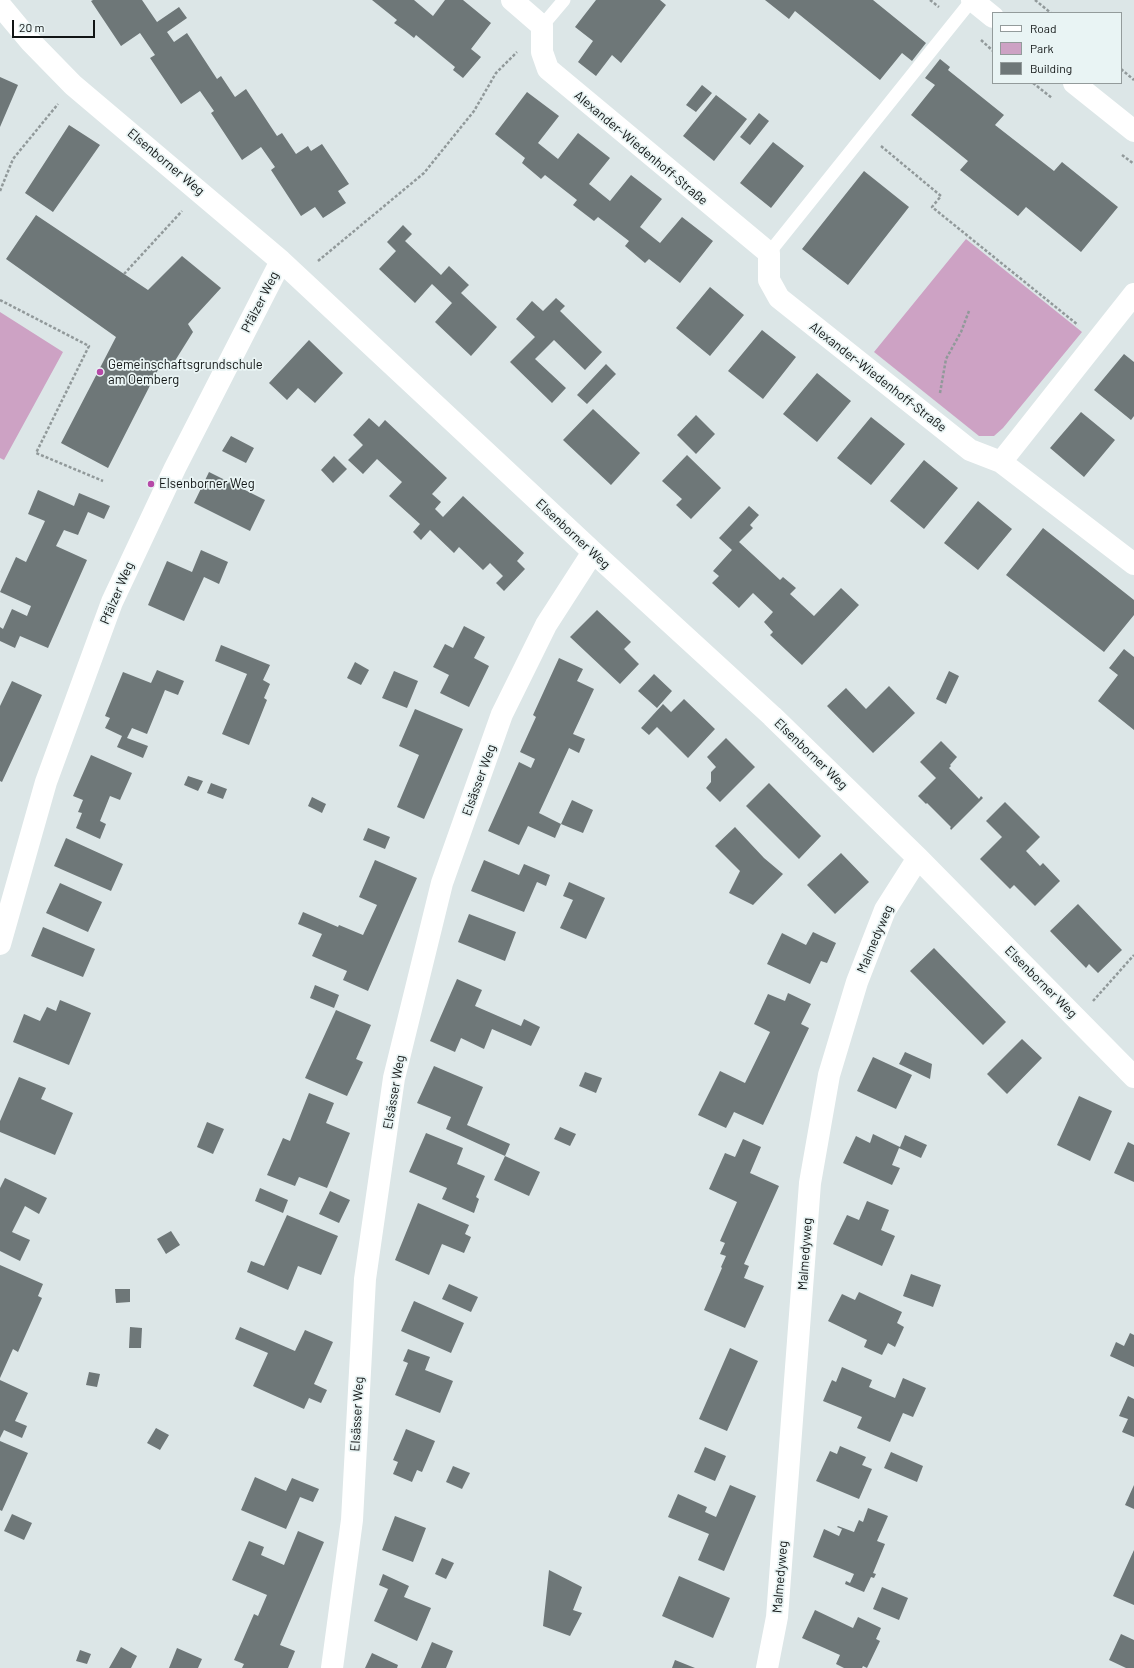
<!DOCTYPE html>
<html>
<head>
<meta charset="utf-8">
<style>
	body { margin:0 }
	#map { position:relative; width:1134px; height:1668px; overflow:hidden; background:#dce6e7; font-family:Barlow,sans-serif }
	canvas { display:block }
	.legend { position:absolute; left:992px; top:12px; width:130px; height:72px; box-sizing:border-box; background:#e9f4f4; border:1px solid #939b9b; margin:0; padding:5px 7px; list-style:none; font-size:12px; color:#111515 }
	.legend li { display:flex; align-items:center; gap:8px; height:20px }
	.legend b { width:20px; border:1px solid #939b9b }
	.scale { position:absolute; left:12px; top:20px; width:83px; height:18px; box-sizing:border-box; border:2px solid #111515; border-top:0; padding-left:5px; font-size:12px; line-height:14px; white-space:nowrap; color:#111515; -webkit-text-stroke:3px #e9f4f4; paint-order:stroke }
</style>
</head>
<body>
<div id="map">
<canvas width="1134" height="1668"></canvas>
<ul class="legend">
<li><b style="height:5px;background:#fff"></b>Road</li>
<li><b style="height:11px;background:#cda2c4"></b>Park</li>
<li><b style="height:11px;background:#6e7778"></b>Building</li>
</ul>
<div class="scale">20 m</div>
</div>
<script>
const ctx = document.querySelector('canvas').getContext('2d');
ctx.lineJoin = 'round';
function fill(path, color) {
  ctx.fillStyle = color;
  ctx.fill(path, 'evenodd');
}
function poly(rows) {
  const path = new Path2D();
  for (const r of rows) {
    path.moveTo(r[0], r[1]);
    for (let i = 2; i < r.length; i += 2) path.lineTo(r[i], r[i + 1]);
  }
  return path;
}
function stroke(path, color, width, dash) {
  ctx.strokeStyle = color;
  ctx.lineWidth = width;
  ctx.lineCap = dash ? 'butt' : 'round';
  ctx.setLineDash(dash || []);
  ctx.stroke(path);
}
function label(font, color, halo, rows, align = 'center') {
  ctx.font = font + ' Barlow,sans-serif';
  ctx.lineWidth = 3.5;
  ctx.setLineDash([]);
  ctx.textBaseline = 'middle';
  ctx.strokeStyle = halo;
  ctx.fillStyle = color;
  for (const [text, x, y, turn = 0] of rows) {
    ctx.save();
    ctx.translate(x, y);
    ctx.rotate((+turn || 0) * Math.PI / 180);
    ctx.textAlign = isNaN(turn) ? turn : align;
    if (halo) ctx.strokeText(text, 0, 0);
    ctx.fillText(text, 0, 0);
    ctx.restore();
  }
}
const green = poly([
	[966,239,1082,332,1003,428,994,436,979,436,874,352],
	[0,312,63,352,4,460,0,458]
]);
const building = poly([
	[93,0,142,0,157,22,179,7,187,18,167,32,174,42,187,33,217,79,221,76,235,97,246,89,277,136,282,133,296,154,308,146,311,151,322,144,349,184,338,191,346,203,323,218,315,207,301,216,271,170,275,167,261,147,242,160,211,113,214,111,200,91,181,104,150,58,155,55,140,33,121,46,91,1],
	[372,0,414,0,433,16,445,0,463,0,491,23,471,49,481,57,463,78,453,70,455,67,416,35,414,38,404,30,394,23,397,20],
	[596,0,660,0,666,5,621,63,612,55,596,76,578,62,593,41,575,27],
	[765,0,873,0,926,43,912,61,902,53,880,80,795,11,789,19],
	[940,59,950,67,948,70,1004,115,995,125,1054,171,1062,162,1118,207,1081,252,1026,207,1018,216,960,170,968,161,911,115,935,85,925,78],
	[0,77,18,85,0,127],
	[702,85,712,93,696,112,686,105],
	[527,92,559,116,538,143,558,159,578,133,610,158,589,184,610,201,631,175,662,199,640,227,660,243,682,217,713,241,680,283,649,259,645,263,625,246,629,241,598,217,594,221,573,205,577,200,545,175,541,179,522,163,525,158,495,134],
	[716,95,747,119,714,161,683,136],
	[759,113,769,121,750,145,740,137],
	[69,125,100,145,53,212,25,193],
	[773,142,804,166,771,208,740,183],
	[864,171,909,207,848,285,802,249],
	[36,215,148,290,182,256,221,288,188,324,193,332,173,364,164,358,108,468,61,443,116,337,6,259],
	[403,225,412,234,405,241,441,275,449,266,469,285,461,293,497,327,471,356,435,322,452,303,432,284,415,303,379,269,396,251,387,242],
	[710,287,744,315,710,356,676,328],
	[556,298,565,306,560,311,602,352,585,370,554,340,535,359,566,388,552,403,510,362,535,337,516,319,532,301,543,311],
	[762,330,796,357,763,399,728,371],
	[309,340,343,373,315,403,298,388,287,400,269,383],
	[1124,354,1134,362,1134,416,1131,420,1094,390],
	[606,364,616,374,587,404,577,395],
	[817,373,851,401,817,442,783,414],
	[593,409,640,453,611,485,563,440],
	[1081,412,1115,440,1084,477,1050,448],
	[696,415,715,434,696,454,677,435],
	[871,417,905,444,871,485,837,458],
	[369,418,379,427,385,420,447,478,432,494,441,502,435,509,443,517,463,496,524,553,517,561,525,569,504,591,496,583,503,576,490,563,483,570,459,547,454,553,430,530,421,540,413,532,420,524,389,496,402,482,377,459,363,474,348,460,363,445,353,435],
	[231,436,254,448,246,463,222,451],
	[687,455,721,488,691,519,676,505,682,499,662,481],
	[334,456,347,469,333,483,321,470],
	[924,460,958,488,924,529,890,501],
	[209,472,265,500,250,531,194,503],
	[38,490,74,506,79,493,110,506,104,519,88,512,78,535,64,530,56,546,87,560,48,648,20,636,15,648,0,641,0,627,3,629,12,609,27,616,31,606,0,592,16,557,26,562,45,521,28,514],
	[978,501,1012,529,978,570,944,543],
	[749,506,759,515,750,525,753,528,739,542,780,580,783,577,796,588,790,594,814,616,841,588,859,605,802,665,770,635,773,632,764,622,773,612,753,593,739,608,712,583,719,576,713,571,732,550,719,538],
	[1043,528,1134,600,1134,615,1104,652,1006,575],
	[201,550,228,562,219,584,204,577,184,621,148,605,167,561,192,572],
	[597,610,631,642,624,649,639,664,620,684,570,637],
	[464,626,485,637,474,658,489,666,469,707,440,693,449,675,433,667,445,644,453,648],
	[221,645,270,665,263,680,270,684,264,698,267,700,249,745,222,734,247,674,215,661],
	[1124,649,1134,657,1134,730,1098,701,1118,675,1109,668],
	[559,658,583,669,577,681,594,689,573,734,585,739,579,753,569,748,539,813,561,824,555,838,528,826,519,845,488,831,519,762,531,768,535,759,520,752,536,717,533,715],
	[355,662,369,670,361,685,347,678],
	[157,670,184,681,178,695,165,690,147,734,132,728,127,738,148,746,143,758,117,747,122,736,105,728,110,718,105,716,123,672,151,683],
	[394,671,418,681,407,708,382,698],
	[949,671,959,676,946,704,936,699],
	[654,674,672,691,657,708,638,691],
	[12,681,42,695,2,782,0,781,0,706],
	[889,686,915,713,873,753,827,706,846,688,866,709],
	[684,699,715,729,688,758,657,727,649,735,641,728,663,704,671,712],
	[415,709,463,729,424,819,397,807,419,755,399,746],
	[726,738,755,767,720,802,706,788,711,782,711,772,716,767,707,757],
	[941,741,957,757,950,765,951,766,949,768,979,799,981,796,983,798,951,830,950,828,951,827,927,803,926,804,918,796,936,778,920,762],
	[91,755,132,773,120,800,110,796,100,821,106,824,100,839,76,828,82,813,78,812,83,800,73,796],
	[188,776,203,781,198,791,184,785],
	[211,783,227,789,223,799,207,793],
	[769,783,821,836,799,859,746,806],
	[312,797,326,804,322,813,308,806],
	[572,800,593,810,583,833,561,824],
	[1005,802,1040,837,1026,851,1040,866,1043,863,1060,881,1035,906,1014,885,1010,889,980,859,1002,837,986,821],
	[735,827,764,858,783,874,753,905,729,893,740,871,715,846],
	[368,828,390,837,385,849,363,840],
	[66,838,123,864,111,891,54,866],
	[841,853,869,882,835,914,807,885],
	[375,860,417,878,368,991,343,980,347,971,312,956,322,934,298,924,303,912,338,927,339,925,363,935,377,905,359,897],
	[484,860,519,875,524,864,550,875,546,886,537,882,524,912,471,891],
	[569,882,605,898,586,939,560,928,573,900,563,896],
	[60,883,102,902,88,932,46,913],
	[1078,904,1122,950,1098,973,1089,964,1086,968,1050,931],
	[469,914,516,932,505,961,458,942],
	[43,927,95,949,83,977,31,956],
	[813,932,836,943,827,963,821,961,810,984,767,964,782,933,806,945],
	[934,948,1006,1022,983,1045,910,971],
	[457,979,482,990,475,1006,521,1026,524,1019,540,1027,531,1046,492,1029,484,1049,461,1038,455,1052,430,1041],
	[315,985,339,995,334,1008,310,998],
	[788,993,811,1004,801,1024,809,1028,763,1125,734,1112,726,1128,698,1115,720,1071,745,1083,770,1032,754,1024,768,994,785,1001],
	[60,1000,91,1013,69,1065,13,1042,24,1014,40,1021,47,1007,56,1011],
	[336,1010,371,1025,356,1059,363,1062,347,1096,305,1078],
	[1022,1039,1042,1058,1007,1094,987,1074],
	[905,1052,932,1064,930,1079,899,1064],
	[873,1057,912,1075,896,1109,857,1091],
	[434,1066,483,1087,467,1125,510,1144,505,1156,446,1129,451,1117,417,1103],
	[585,1072,602,1078,596,1093,579,1086],
	[19,1077,46,1088,41,1099,73,1113,55,1155,0,1132,0,1121],
	[309,1093,334,1103,326,1123,350,1133,327,1188,299,1177,295,1186,267,1175,283,1138,290,1141],
	[1079,1096,1112,1111,1090,1161,1057,1145],
	[207,1122,224,1129,213,1154,197,1147],
	[560,1127,576,1134,570,1146,554,1139],
	[426,1133,463,1148,457,1164,485,1176,476,1197,479,1199,474,1213,442,1199,447,1188,409,1172],
	[873,1134,900,1147,905,1135,927,1145,921,1158,899,1148,892,1165,900,1168,892,1185,843,1163,856,1136,870,1143],
	[743,1139,761,1147,750,1173,779,1186,744,1264,749,1266,744,1278,764,1286,745,1328,704,1310,722,1268,721,1267,726,1256,720,1254,725,1243,720,1241,737,1202,709,1189,725,1153,735,1157],
	[1128,1142,1134,1145,1134,1182,1114,1173],
	[505,1156,540,1172,529,1196,494,1180],
	[5,1178,47,1198,39,1214,25,1206,12,1232,30,1240,20,1261,0,1251,0,1188],
	[260,1188,288,1200,283,1213,255,1201],
	[330,1191,350,1200,339,1223,319,1214],
	[867,1201,889,1210,881,1230,895,1236,882,1266,833,1244,847,1215,859,1220],
	[418,1203,469,1225,465,1234,471,1237,464,1253,442,1244,429,1275,395,1260],
	[287,1215,338,1236,321,1275,298,1266,288,1290,247,1272,251,1261,264,1266],
	[171,1231,180,1245,166,1254,157,1239],
	[0,1265,43,1284,38,1296,42,1298,18,1352,13,1349,0,1378],
	[911,1274,941,1285,933,1307,903,1296],
	[449,1284,478,1297,471,1312,442,1299],
	[115,1289,130,1289,130,1302,116,1303],
	[859,1292,902,1312,897,1323,904,1327,895,1347,888,1343,882,1355,864,1347,867,1340,828,1321,842,1294,855,1300],
	[414,1301,464,1323,451,1353,401,1331],
	[130,1327,142,1328,141,1348,129,1348],
	[240,1327,295,1351,305,1330,333,1342,314,1384,327,1390,321,1403,309,1398,304,1409,253,1386,268,1353,235,1339],
	[1130,1333,1134,1335,1134,1367,1110,1356,1116,1342,1124,1346],
	[730,1348,758,1361,727,1431,699,1419],
	[408,1349,430,1357,425,1370,453,1381,440,1413,395,1395,408,1363,403,1361],
	[842,1367,872,1380,869,1387,895,1398,903,1378,926,1388,913,1417,903,1413,890,1442,857,1428,862,1417,823,1401,832,1380,836,1382],
	[89,1372,100,1374,97,1387,86,1385],
	[0,1380,28,1393,15,1421,27,1426,22,1438,4,1430,0,1438],
	[1128,1396,1134,1399,1134,1437,1122,1432,1128,1419,1119,1416],
	[156,1428,169,1435,160,1450,147,1443],
	[406,1429,435,1441,422,1472,417,1470,412,1482,393,1474,398,1462,393,1460],
	[0,1441,28,1453,2,1511,0,1510],
	[840,1446,866,1457,862,1465,872,1469,859,1499,816,1481,830,1451,837,1454],
	[705,1447,726,1456,715,1481,694,1472],
	[891,1452,923,1466,917,1482,884,1468],
	[453,1466,470,1473,462,1489,446,1482],
	[255,1477,286,1491,292,1478,319,1489,313,1502,300,1497,286,1529,241,1510],
	[730,1485,756,1496,724,1571,698,1560,709,1534,668,1517,678,1494,707,1507,705,1512,716,1517],
	[1134,1485,1134,1509,1125,1505],
	[868,1508,888,1516,877,1541,885,1544,873,1573,876,1574,874,1578,871,1577,864,1592,845,1584,846,1581,850,1583,854,1574,813,1557,824,1529,839,1536,842,1529,837,1527,838,1526,854,1532,859,1520,863,1522],
	[12,1514,32,1523,24,1540,4,1531],
	[395,1516,426,1528,413,1562,382,1550],
	[298,1531,324,1542,280,1645,295,1651,288,1668,242,1668,244,1664,234,1660,254,1614,258,1616,267,1595,232,1580,249,1541,264,1547,261,1555,284,1565],
	[1134,1550,1134,1605,1113,1596],
	[442,1558,454,1563,446,1579,435,1574],
	[549,1570,582,1587,573,1610,582,1613,570,1636,543,1626],
	[383,1574,409,1586,404,1597,431,1608,417,1641,374,1621,388,1589,379,1585],
	[679,1576,730,1598,713,1638,662,1616],
	[882,1587,908,1598,899,1620,873,1609],
	[815,1610,853,1628,858,1617,881,1628,876,1639,880,1641,867,1668,863,1666,862,1668,844,1668,836,1664,840,1655,802,1638],
	[1121,1634,1134,1640,1134,1668,1126,1668,1109,1660],
	[432,1642,453,1651,446,1668,421,1668],
	[121,1647,137,1656,131,1668,109,1668],
	[177,1648,202,1659,198,1668,169,1668],
	[80,1650,91,1654,87,1664,76,1661],
	[372,1653,398,1665,397,1668,365,1668],
	[675,1660,695,1668,672,1668]
]);
const path = poly([
	[930,0,939,7],
	[1035,0,1051,13],
	[981,40,993,51],
	[1121,69,1134,80],
	[1033,83,1052,98],
	[881,146,941,196,932,207,1078,325],
	[1122,155,1134,164],
	[0,191,13,159,58,104],
	[318,261,424,173,474,111,496,73,517,52],
	[124,274,182,211],
	[0,300,89,346,36,453,103,481],
	[940,393,946,359,961,332,969,311],
	[1093,1001,1134,955]
]);
const lane = poly([
	[542,26,564,0],
	[769,253,972,0]
]);
const street = poly([
	[512,0,542,26,542,52,548,69,769,253,769,280,779,298,970,450,1001,462,1134,564],
	[0,5,30,41,73,85,281,261,593,552,772,716,918,858,1134,1077],
	[1001,462,1134,294],
	[0,944,46,782,112,602,175,468,281,261],
	[332,1668,352,1520,365,1279,394,1078,442,883,502,714,546,625,593,552],
	[767,1668,777,1617,810,1183,829,1075,857,982,885,910,918,858]
]);
const secondary = poly([
	[972,0,993,17],
	[1074,83,1134,131]
]);
const markers = [
	[100,372,4,"#b649a7"],
	[151,484,4,"#b649a7"]
];
const streetNames = [
	["Alexander-Wiedenhoff-Straße",641,148,40],
	["Elsenborner Weg",166,162,40],
	["Pfälzer Weg",260,302,-63],
	["Alexander-Wiedenhoff-Straße",878,377,38],
	["Elsenborner Weg",573,534,43],
	["Pfälzer Weg",117,593,-67],
	["Elsenborner Weg",811,754,44],
	["Elsässer Weg",479,780,-70],
	["Malmedyweg",875,939,-67],
	["Elsenborner Weg",1041,982,45],
	["Elsässer Weg",394,1092,-80],
	["Malmedyweg",805,1254,-86],
	["Elsässer Weg",357,1414,-87],
	["Malmedyweg",780,1577,-85]
];
const poiNames = [
	["Gemeinschaftsgrundschule",108,365],
	["am Oemberg",108,380],
	["Elsenborner Weg",159,484]
];
fill(green, '#cda2c4');
fill(building, '#6e7778');
stroke(path, '#91999a', 2.5, [3, 2]);
stroke(lane, '#fff', 13);
stroke(street, '#fff', 22);
stroke(secondary, '#fff', 22);
for (const [x, y, r, color] of markers) {
  const dot = new Path2D();
  dot.arc(x, y, r, 0, 2 * Math.PI);
  ctx.fillStyle = color;
  ctx.fill(dot);
  stroke(dot, '#e9f4f4', 1.5);
}
label('13px', '#111515', '#e9f4f4', streetNames);
label('13px', '#111515', '#e9f4f4', poiNames, 'left');
</script>
</body>
</html>
